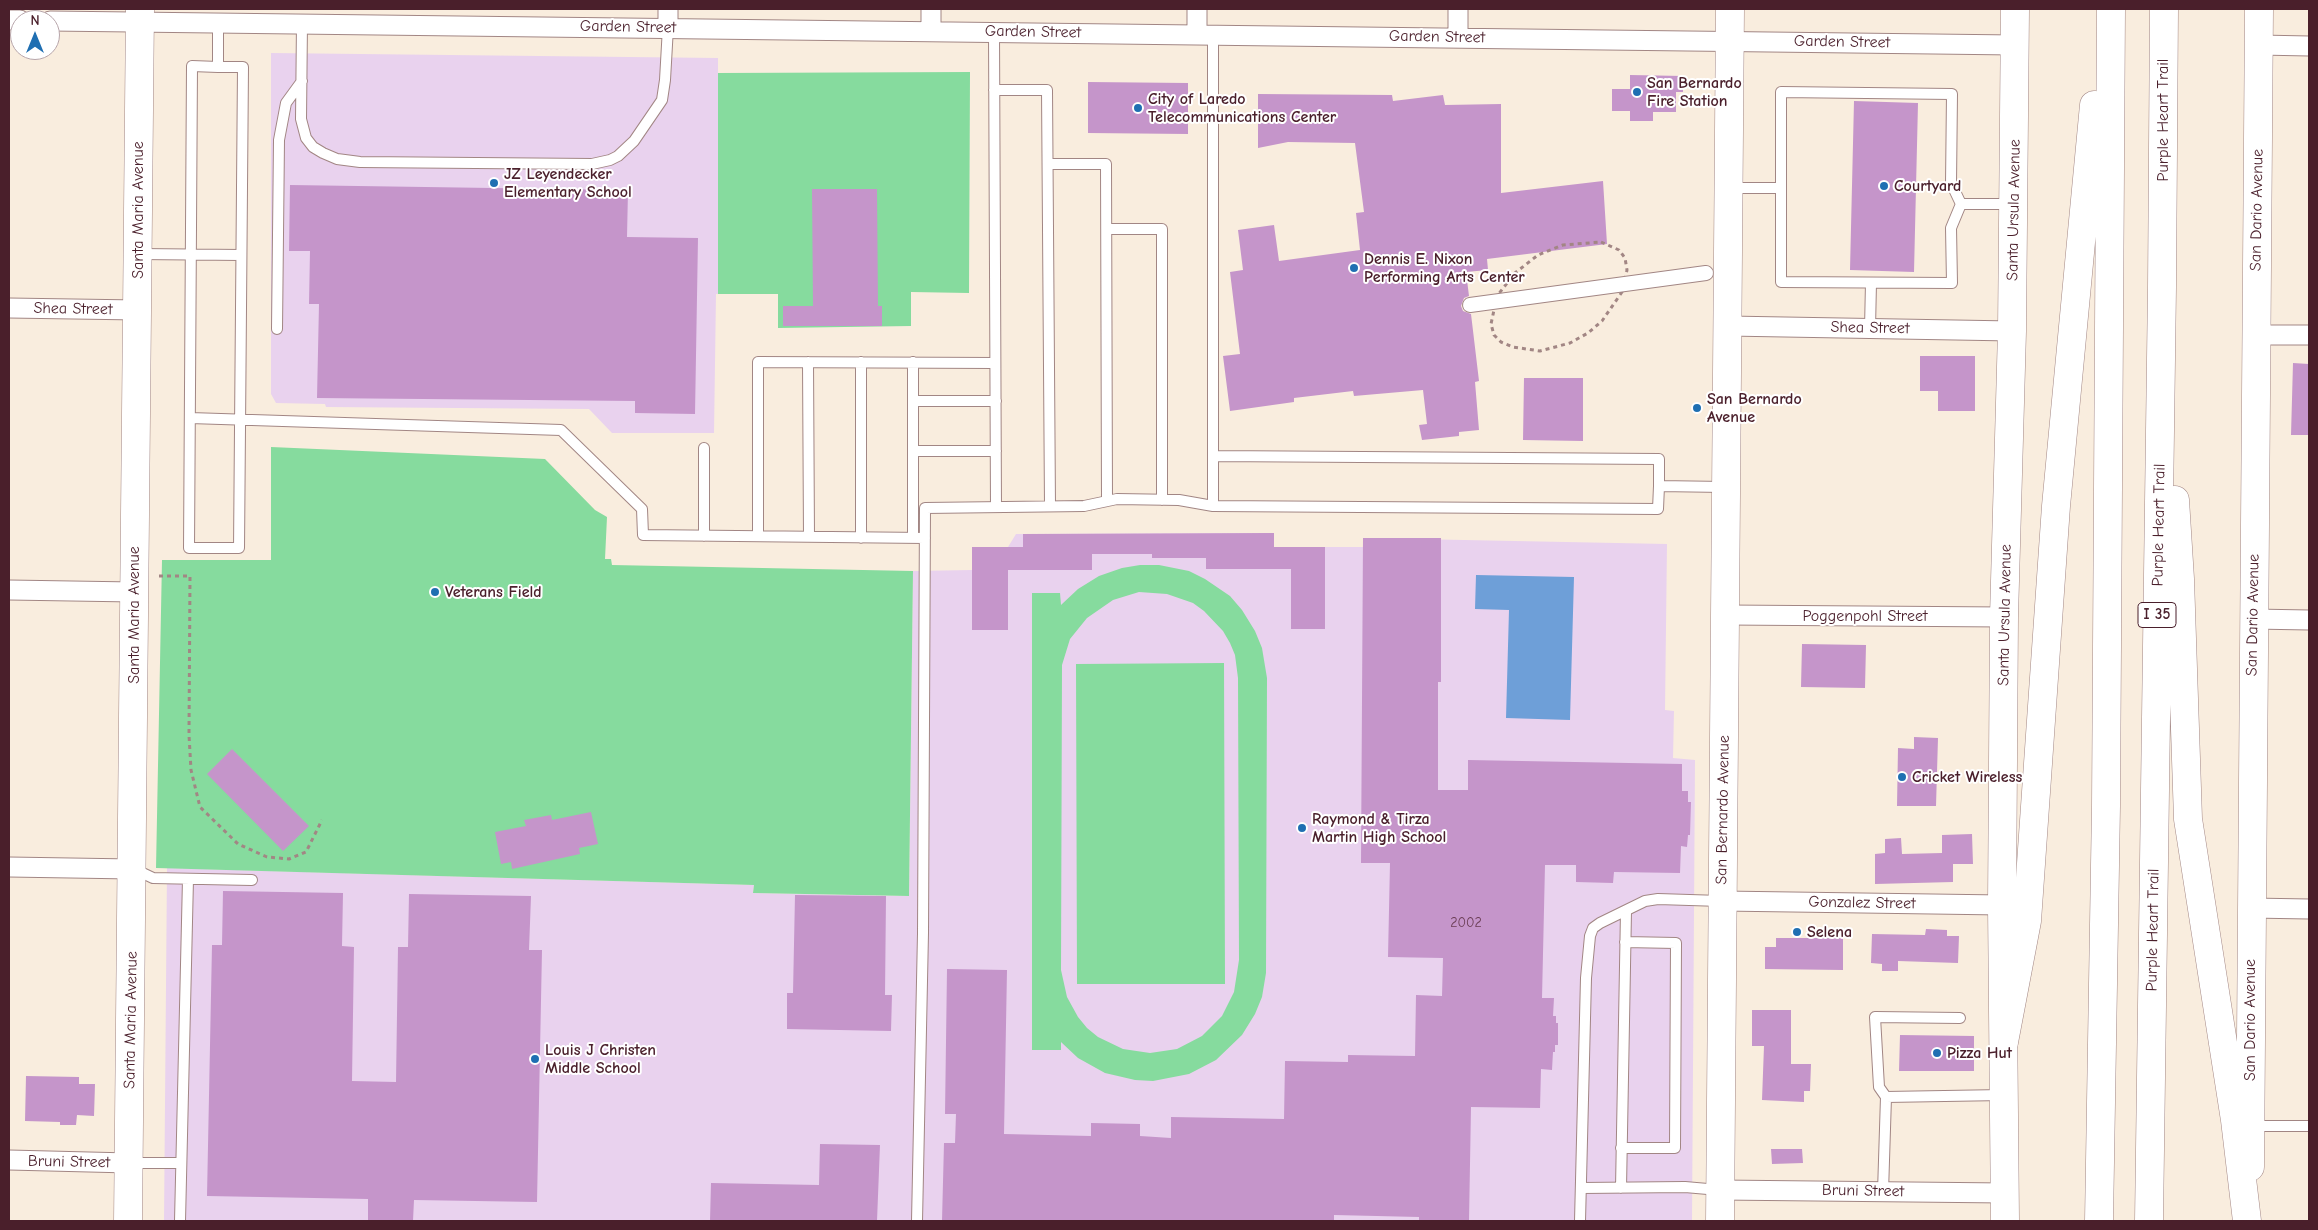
<!DOCTYPE html>
<html>
<head>
<meta charset="utf-8">
<style>
	body { margin:0 }
	#map { position:relative; width:2318px; height:1230px; overflow:hidden; background:#f9edde; font-family:"Comic Neue",sans-serif }
	canvas { display:block }
	.frame { position:absolute; inset:0; border:10px solid #4a1f2b; pointer-events:none }
	.north { position:absolute; left:10px; top:10px; width:50px; height:50px; box-sizing:border-box; background:#fff; border:1px solid #b7a5aa; border-radius:50%; rotate:0deg; font-size:14px; font-weight:700; line-height:20px; text-align:center; color:#4a1f2b }
	.north::after { content:''; display:block; margin:auto; width:18px; height:22px; background:#1f6fb2; clip-path:polygon(50% 0,100% 100%,50% 72%,0 100%) }
</style>
</head>
<body>
<div id="map">
<canvas width="2318" height="1230"></canvas>
<div class="frame"></div>
<div class="north">N</div>
</div>
<script>
const ctx = document.querySelector('canvas').getContext('2d');
ctx.lineJoin = 'round';
function fill(path, color) {
  ctx.fillStyle = color;
  ctx.fill(path, 'evenodd');
}
function poly(rows) {
  const path = new Path2D();
  for (const r of rows) {
    path.moveTo(r[0], r[1]);
    for (let i = 2; i < r.length; i += 2) path.lineTo(r[i], r[i + 1]);
  }
  return path;
}
function stroke(path, color, width, dash) {
  ctx.strokeStyle = color;
  ctx.lineWidth = width;
  ctx.lineCap = dash ? 'butt' : 'round';
  ctx.setLineDash(dash || []);
  ctx.stroke(path);
}
function label(font, color, halo, rows, align = 'center') {
  ctx.font = font + ' "Comic Neue",sans-serif';
  ctx.lineWidth = 4;
  ctx.setLineDash([]);
  ctx.textBaseline = 'middle';
  ctx.strokeStyle = halo;
  ctx.fillStyle = color;
  for (const [text, x, y, turn = 0] of rows) {
    ctx.save();
    ctx.translate(x, y);
    ctx.rotate((+turn || 0) * Math.PI / 180);
    ctx.textAlign = isNaN(turn) ? turn : align;
    if (halo) ctx.strokeText(text, 0, 0);
    ctx.fillText(text, 0, 0);
    ctx.restore();
  }
}
const built = poly([
	[271,53,718,58,718,294,716,294,714,433,612,433,589,409,326,407,325,404,276,403,271,394],
	[1274,533,1274,547,1363,547,1363,538,1667,544,1665,710,1674,711,1673,758,1695,760,1692,1221,164,1221,167,868,754,885,753,893,909,896,913,571,972,570,1008,547,1016,534]
]);
const green = poly([
	[970,72,969,293,911,292,911,326,778,328,778,294,718,294,718,73],
	[271,447,545,459,595,510,607,517,605,559,611,559,612,565,913,571,909,896,753,893,754,885,156,868,162,560,271,560],
	[1140,565,1159,565,1189,571,1205,579,1230,596,1242,610,1255,631,1262,648,1267,678,1266,973,1262,997,1255,1014,1242,1035,1216,1060,1189,1074,1153,1081,1135,1080,1105,1073,1078,1058,1061,1042,1061,1050,1032,1050,1032,593,1060,593,1061,605,1078,589,1099,576,1122,568],
	[1139,592,1167,594,1193,603,1204,611,1223,631,1230,643,1235,655,1238,678,1239,960,1234,992,1222,1016,1202,1036,1177,1049,1150,1053,1123,1049,1098,1037,1087,1028,1078,1017,1067,997,1061,970,1062,665,1070,639,1087,618,1113,600],
	[1224,663,1225,984,1077,984,1076,664]
]);
const water = poly([
	[1476,575,1574,577,1570,720,1506,718,1509,610,1475,609]
]);
const building = poly([
	[1630,75,1683,76,1683,92,1676,92,1676,112,1653,112,1653,121,1630,121,1630,111,1612,111,1612,89,1630,89],
	[1088,82,1188,83,1188,134,1088,133],
	[1258,94,1392,95,1393,101,1443,95,1445,105,1501,104,1501,193,1603,181,1607,244,1487,259,1488,270,1466,272,1469,296,1464,298,1461,306,1463,311,1471,314,1479,381,1475,382,1479,430,1459,432,1459,436,1422,440,1419,425,1427,424,1423,390,1354,396,1353,391,1294,398,1294,402,1230,411,1223,356,1240,354,1230,272,1243,270,1238,230,1274,225,1279,261,1360,250,1356,213,1364,212,1355,143,1288,142,1258,148],
	[1854,101,1918,103,1914,272,1850,270],
	[290,185,628,190,627,237,698,238,695,414,635,413,635,401,317,398,319,304,309,304,310,251,289,251],
	[812,189,877,189,878,306,882,306,882,326,783,326,783,306,813,306],
	[1920,356,1975,356,1975,411,1938,411,1938,391,1920,391],
	[2293,363,2309,364,2309,435,2291,435],
	[1524,378,1583,378,1583,441,1523,440],
	[1274,533,1274,547,1325,547,1325,629,1291,629,1291,569,1206,569,1206,558,1152,558,1152,554,1092,554,1092,570,1008,570,1008,630,972,630,972,547,1023,547,1023,534],
	[1363,538,1441,538,1441,682,1438,682,1438,790,1468,790,1468,760,1682,764,1682,791,1688,791,1688,802,1691,802,1690,835,1688,835,1687,847,1681,846,1680,873,1614,872,1613,883,1576,882,1576,865,1545,865,1542,998,1554,998,1553,1016,1556,1016,1556,1023,1558,1023,1558,1045,1555,1045,1555,1052,1553,1052,1552,1070,1541,1069,1540,1108,1471,1107,1469,1221,1419,1221,1419,1217,1334,1215,1334,1221,942,1221,944,1143,955,1143,956,1114,945,1114,947,969,1007,970,1004,1134,1091,1136,1091,1123,1140,1124,1140,1136,1171,1138,1171,1117,1284,1119,1285,1061,1348,1062,1348,1055,1415,1056,1416,995,1442,996,1443,958,1388,957,1390,863,1361,863],
	[1802,644,1866,645,1865,688,1801,687],
	[1914,737,1938,738,1936,806,1897,806,1898,748,1914,749],
	[232,749,309,826,283,851,207,774],
	[591,812,598,844,579,848,580,854,512,869,511,862,501,864,495,832,526,826,524,820,551,815,552,820],
	[1972,834,1973,864,1953,864,1953,882,1875,884,1875,854,1885,853,1885,839,1901,838,1902,854,1942,853,1942,835],
	[223,891,343,893,342,946,354,947,352,1081,396,1082,398,947,408,947,409,894,531,896,529,950,542,950,537,1202,414,1200,413,1221,368,1221,368,1199,207,1196,212,945,222,945],
	[795,895,886,896,885,995,892,995,891,1031,787,1029,787,993,793,993],
	[1926,929,1947,930,1947,936,1959,936,1958,963,1898,961,1898,971,1882,971,1882,964,1871,963,1872,934,1925,935],
	[1776,938,1843,938,1843,970,1765,969,1765,947,1776,947],
	[1752,1010,1791,1010,1791,1064,1811,1064,1810,1091,1804,1091,1804,1102,1762,1100,1764,1046,1752,1046],
	[1900,1035,1974,1036,1974,1071,1899,1071],
	[26,1076,79,1077,79,1084,95,1084,94,1116,77,1115,76,1125,60,1125,60,1122,25,1121],
	[820,1144,880,1145,877,1221,710,1221,711,1183,819,1185],
	[1771,1149,1802,1149,1803,1163,1772,1164]
]);
const path = poly([
	[1601,242,1619,250,1625,258,1627,270,1622,292,1602,321,1588,333,1570,343,1540,351,1513,347,1501,342,1494,335,1491,324,1497,296,1515,273,1538,255,1563,245,1601,242],
	[159,576,190,576,189,735,191,770,200,807,238,844,267,857,289,859,306,852,322,820]
]);
const service = poly([
	[218,22,218,67,192,66,189,548,239,548,243,67,218,67],
	[302,23,301,119,306,138,313,147,323,153,337,159,360,162,592,164,610,160,618,156,634,141,662,100,665,80,668,27],
	[994,32,996,507],
	[1213,34,1213,506,1658,509,1659,486,1724,487],
	[994,90,1047,90,1050,506],
	[1048,164,1106,164,1107,501],
	[1730,188,1781,188],
	[1961,204,1951,228,1952,283,1781,282,1781,92,1952,94,1951,183,1961,204,2013,204],
	[1107,229,1162,229,1162,500],
	[139,254,241,255],
	[1870,328,1871,283],
	[277,329,279,140,286,103,302,81],
	[808,362,809,537],
	[861,362,861,538],
	[913,362,913,538],
	[913,401,996,401],
	[190,418,561,430,642,509,643,535,925,538],
	[704,448,704,536],
	[913,451,996,451],
	[1213,456,1659,459,1659,486],
	[758,536,758,362,995,363],
	[134,869,153,878,252,880],
	[1886,1097,2003,1095],
	[2250,1126,2309,1126],
	[1621,1148,1675,1148,1676,943,1625,942],
	[130,1163,181,1163],
	[1582,1188,1685,1187,1719,1190],
	[1621,1188,1626,911],
	[1883,1192,1886,1097,1879,1087,1875,1017,1960,1018],
	[180,1221,188,879],
	[917,1221,923,933,925,508,1084,506,1117,499,1179,500,1213,506],
	[1580,1221,1586,978,1590,936,1593,928,1600,923,1645,901,1658,899,1721,901]
]);
const pedestrian = poly([
	[1470,305,1706,273]
]);
const minor = poly([
	[9,20,20,20],
	[50,21,2015,45],
	[668,27,668,9],
	[931,31,931,9],
	[1197,34,1197,9],
	[1458,37,1458,9],
	[2259,45,2309,46],
	[9,308,138,310],
	[1728,326,2012,331],
	[2256,335,2309,335],
	[9,590,134,592],
	[1726,615,2004,617],
	[2253,619,2309,620],
	[9,867,132,869],
	[1722,901,2002,905],
	[2251,908,2309,909],
	[9,1160,129,1163],
	[1720,1190,2005,1193]
]);
const secondary = poly([
	[2250,1167,2259,9],
	[128,1221,140,9],
	[1720,1221,1730,9],
	[2005,1221,2002,905,2004,617,2012,331,2015,9]
]);
const motorway = poly([
	[2175,500,2180,579,2188,819,2235,1120,2247,1221],
	[2004,1042,2027,921,2056,506,2094,105],
	[2099,1221,2106,806,2111,9],
	[2149,1221,2162,287,2164,9]
]);
const markers = [
	[1637,92,5,"#1f6fb2"],
	[1138,108,5,"#1f6fb2"],
	[494,183,5,"#1f6fb2"],
	[1884,186,5,"#1f6fb2"],
	[1354,268,5,"#1f6fb2"],
	[1697,408,5,"#1f6fb2"],
	[435,592,5,"#1f6fb2"],
	[1902,777,5,"#1f6fb2"],
	[1302,828,5,"#1f6fb2"],
	[1797,932,5,"#1f6fb2"],
	[1937,1053,5,"#1f6fb2"],
	[535,1059,5,"#1f6fb2"]
];
const numberNames = [
	["2002",1466,923]
];
const shields = [
	[2157,615,38]
];
const shieldNames = [
	["I 35",2157,615]
];
const streetNames = [
	["Garden Street",628,27,1],
	["Garden Street",1033,32,1],
	["Garden Street",1437,37,1],
	["Garden Street",1842,42,1],
	["Purple Heart Trail",2163,120,-90],
	["Santa Maria Avenue",138,210,-90],
	["Santa Ursula Avenue",2014,210,-89],
	["San Dario Avenue",2257,210,-89],
	["Shea Street",73,309,1],
	["Shea Street",1870,328,1],
	["Purple Heart Trail",2159,525,-89],
	["Santa Maria Avenue",134,615,-90],
	["Santa Ursula Avenue",2005,615,-89],
	["San Dario Avenue",2253,615,-89],
	["Poggenpohl Street",1865,616],
	["San Bernardo Avenue",1723,810,-89],
	["Gonzalez Street",1862,903,1],
	["Purple Heart Trail",2153,930,-89],
	["Santa Maria Avenue",131,1020,-89],
	["San Dario Avenue",2250,1020,-90],
	["Bruni Street",69,1162,1],
	["Bruni Street",1863,1191,1]
];
const poiNames = [
	["San Bernardo",1647,83],
	["Fire Station",1647,101],
	["City of Laredo",1148,99],
	["Telecommunications Center",1148,117],
	["JZ Leyendecker",504,174],
	["Elementary School",504,192],
	["Courtyard",1894,186],
	["Dennis E. Nixon",1364,259],
	["Performing Arts Center",1364,277],
	["San Bernardo",1707,399],
	["Avenue",1707,417],
	["Veterans Field",445,592],
	["Cricket Wireless",1912,777],
	["Raymond & Tirza",1312,819],
	["Martin High School",1312,837],
	["Selena",1807,932],
	["Louis J Christen",545,1050],
	["Middle School",545,1068],
	["Pizza Hut",1947,1053]
];
fill(built, '#e9d2ee');
fill(green, '#86db9e');
fill(water, '#6e9fd8');
fill(building, '#c595ca');
stroke(service, '#a28684', 12);
stroke(pedestrian, '#a28684', 16);
stroke(minor, '#a28684', 21);
stroke(secondary, '#a28684', 29);
stroke(motorway, '#a28684', 29);
stroke(path, '#a28684', 3, [4, 4]);
stroke(service, '#fff', 10);
stroke(pedestrian, '#fff', 14);
stroke(minor, '#fff', 19);
stroke(secondary, '#fff', 28);
stroke(motorway, '#fff', 28);
for (const [x, y, r, color] of markers) {
  const dot = new Path2D();
  dot.arc(x, y, r, 0, 2 * Math.PI);
  ctx.fillStyle = color;
  ctx.fill(dot);
  stroke(dot, '#fff', 2);
}
label('14px', '#693c53', null, numberNames);
for (const [x, y, w] of shields) {
  const box = new Path2D();
  box.roundRect(x - w / 2, y - 12.5, w, 25, 4);
  ctx.fillStyle = '#fff';
  ctx.fill(box);
  stroke(box, '#4a1f2b', 1);
}
label('bold 15px', '#4a1f2b', null, shieldNames);
label('16px', '#4a1f2b', '#fff', streetNames);
label('bold 16px', '#4a1f2b', '#fff', poiNames, 'left');
</script>
</body>
</html>
